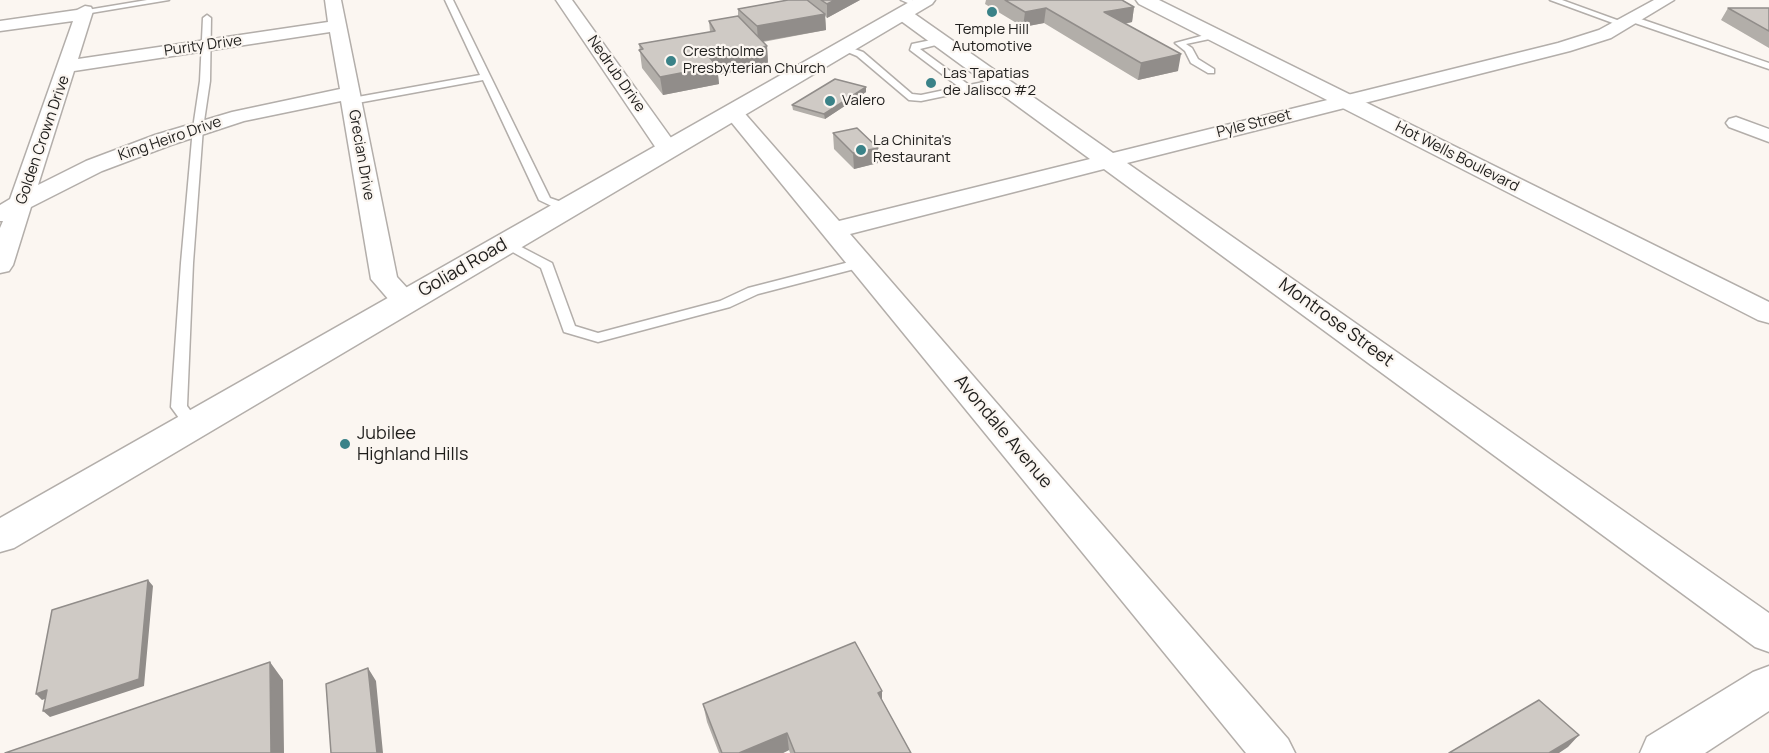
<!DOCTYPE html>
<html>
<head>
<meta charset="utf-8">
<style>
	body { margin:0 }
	canvas { display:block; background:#fbf6f1 }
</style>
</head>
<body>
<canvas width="1769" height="753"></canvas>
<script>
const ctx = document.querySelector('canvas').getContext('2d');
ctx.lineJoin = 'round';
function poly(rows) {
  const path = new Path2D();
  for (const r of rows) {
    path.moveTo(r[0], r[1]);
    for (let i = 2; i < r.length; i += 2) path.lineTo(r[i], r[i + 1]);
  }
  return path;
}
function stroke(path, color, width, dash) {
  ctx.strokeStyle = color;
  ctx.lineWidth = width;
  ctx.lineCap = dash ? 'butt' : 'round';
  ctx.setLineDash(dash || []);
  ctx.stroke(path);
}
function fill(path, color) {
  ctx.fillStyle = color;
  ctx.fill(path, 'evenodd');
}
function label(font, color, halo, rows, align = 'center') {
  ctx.font = font + ' Manrope,sans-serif';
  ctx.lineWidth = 4.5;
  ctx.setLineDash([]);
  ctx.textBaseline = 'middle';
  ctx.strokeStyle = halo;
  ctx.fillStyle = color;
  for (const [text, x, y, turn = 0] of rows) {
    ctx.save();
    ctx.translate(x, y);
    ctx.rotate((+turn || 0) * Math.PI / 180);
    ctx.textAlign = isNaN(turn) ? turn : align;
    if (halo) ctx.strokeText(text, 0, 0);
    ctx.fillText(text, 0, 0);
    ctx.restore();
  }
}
const lane = poly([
	[147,0,169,0,85,14,81,11,147,0],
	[445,0,453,0,550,198,570,205,570,211,562,211,539,200,483,80,352,104,347,101,352,98,480,75,445,0],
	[901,0,912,0,921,5,917,7,901,0],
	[1550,0,1562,0,1628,24,1621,26,1550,0],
	[207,15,211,18,210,81,203,128,193,263,187,406,201,425,199,429,193,430,187,429,171,407,181,263,193,128,200,81,203,18,207,15],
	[1629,17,1635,17,1769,63,1769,69,1629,21,1629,17],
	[1216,32,1219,33,1219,37,1186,44,1192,48,1198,59,1214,69,1214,73,1208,73,1191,63,1185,51,1175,43,1216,32],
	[941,38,944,39,944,43,920,49,969,85,999,79,1002,80,1002,84,921,101,909,100,857,56,838,48,843,45,863,52,912,94,921,95,959,87,910,50,912,44,941,38],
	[506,239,552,263,575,326,598,333,720,301,748,288,861,259,867,263,866,266,758,294,730,307,598,342,564,332,541,268,502,246,500,243,506,239]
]);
const street = poly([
	[325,0,341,0,397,277,420,302,416,308,406,310,396,308,371,279,341,101,244,121,171,145,102,171,31,207,13,265,9,271,0,273,0,228,3,221,0,221,0,205,10,199,73,21,0,31,0,21,77,10,85,6,91,7,93,11,78,59,328,22,325,0],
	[330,32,340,89,232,112,155,135,86,161,38,185,74,71,330,32],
	[556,0,572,0,679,149,676,154,668,156,660,154,556,0],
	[1654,0,1674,0,1611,38,1570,51,1127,163,1769,613,1769,652,1755,647,1104,169,850,234,1288,739,1295,753,1246,753,723,112,726,108,733,106,740,108,839,221,1090,159,897,18,895,14,897,10,909,10,1113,153,1558,43,1599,30,1654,0],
	[1736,117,1769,129,1769,142,1729,127,1726,123,1729,119,1736,117]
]);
const secondary = poly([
	[913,0,935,0,932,4,14,548,0,552,0,518,913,0],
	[1136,0,1159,0,1769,302,1769,323,1758,320,1139,4,1136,0],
	[1769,666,1769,711,1705,753,1640,753,1647,737,1753,672,1769,666]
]);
const wall = poly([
	[788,0,860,0,827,18,825,16,826,30,763,42,767,46,768,64,718,75,719,84,663,95,642,68,639,44,710,32,709,21,738,16,738,9],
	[986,0,1122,0,1134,7,1132,22,1125,24,1178,71,1138,80,1044,23,1023,27,985,4],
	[1728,8,1769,8,1769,48,1721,20],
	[866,92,825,119,793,110,792,105],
	[833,133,878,163,854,169,834,149],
	[882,700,911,753,790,753,789,750,783,753,719,753,707,722,703,704]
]);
const shadedWall = poly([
	[835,0,860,0,827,18,827,4],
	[1134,7,1132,22,1102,28,1104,12],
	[1046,8,1044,23,1023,27,1025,12],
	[825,14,826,30,758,42,757,26],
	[767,46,768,64,718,75,719,84,663,95,660,77,710,58],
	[1181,54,1178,71,1138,80,1141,63],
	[866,87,866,92,825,119,824,114],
	[878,148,878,163,854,169,853,153],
	[148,580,153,586,144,686,50,717,43,711],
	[270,662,283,680,284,753,271,753],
	[368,668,376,681,383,753,377,753],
	[47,690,53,696,42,700,36,694],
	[882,691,882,710,878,693],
	[787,733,789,750,783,753,739,753],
	[1579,735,1568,747,1559,753,1549,753]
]);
const building = poly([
	[788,0,807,0,825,14,757,26,738,9,788,0],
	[821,0,835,0,827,4,821,0],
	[1005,0,1122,0,1134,7,1104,12,1181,54,1141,63,1046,8,1025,12,1005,0],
	[1728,8,1769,8,1769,31,1728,8],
	[738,16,767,46,710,58,717,66,660,77,639,50,643,49,639,44,715,31,709,21,738,16],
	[835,79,866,87,824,114,792,105,835,79],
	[857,128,878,148,853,153,833,133,857,128],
	[148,580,139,679,43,711,47,690,36,694,52,610,148,580],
	[855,642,882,691,878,693,911,753,795,753,787,733,739,753,722,753,703,704,855,642],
	[270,662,271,753,5,753,270,662],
	[368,668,377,753,331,753,326,684,368,668],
	[1539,700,1579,735,1549,753,1449,753,1539,700]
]);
const markers = [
	[992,12,6,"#3a8288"],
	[671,61,6,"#3a8288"],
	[931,83,6,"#3a8288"],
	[830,101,6,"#3a8288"],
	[861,150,6,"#3a8288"],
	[345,444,6,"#3a8288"]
];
const farPoinames = [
	["Temple Hill",992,30,"center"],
	["Automotive",992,47,"center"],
	["Crestholme",683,52],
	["Presbyterian Church",683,69],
	["Las Tapatias",943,74],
	["de Jalisco #2",943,91],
	["Valero",842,101],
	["La Chinita's",873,141],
	["Restaurant",873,158]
];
const farStreetnames = [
	["Purity Drive",203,46,-8],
	["Nedrub Drive",616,74,55],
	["Pyle Street",1254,124,-14],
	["King Heiro Drive",170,139,-19],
	["Golden Crown Drive",43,140,-71],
	["Grecian Drive",361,155,80],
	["Hot Wells Boulevard",1457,157,27]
];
const streetNames = [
	["Goliad Road",463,268,-30],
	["Montrose Street",1336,323,36],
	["Avondale Avenue",1003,432,50]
];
const poiNames = [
	["Jubilee",357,434],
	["Highland Hills",357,455]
];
stroke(lane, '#b3aeaa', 3);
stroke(street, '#b3aeaa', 3);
stroke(secondary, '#b3aeaa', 3);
fill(lane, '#fff');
fill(street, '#fff');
fill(secondary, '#fff');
fill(wall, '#b2aea9');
fill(shadedWall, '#918d8a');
fill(building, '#cfcac5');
stroke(building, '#918d8a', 1.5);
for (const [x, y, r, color] of markers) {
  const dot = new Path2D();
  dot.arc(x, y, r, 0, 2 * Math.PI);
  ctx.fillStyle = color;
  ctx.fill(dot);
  stroke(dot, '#fbf6f1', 2);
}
label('15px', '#1f1e1c', '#fbf6f1', farPoinames, 'left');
label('15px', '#1f1e1c', '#fbf6f1', farStreetnames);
label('18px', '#1f1e1c', '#fbf6f1', streetNames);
label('18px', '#1f1e1c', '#fbf6f1', poiNames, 'left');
</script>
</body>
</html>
